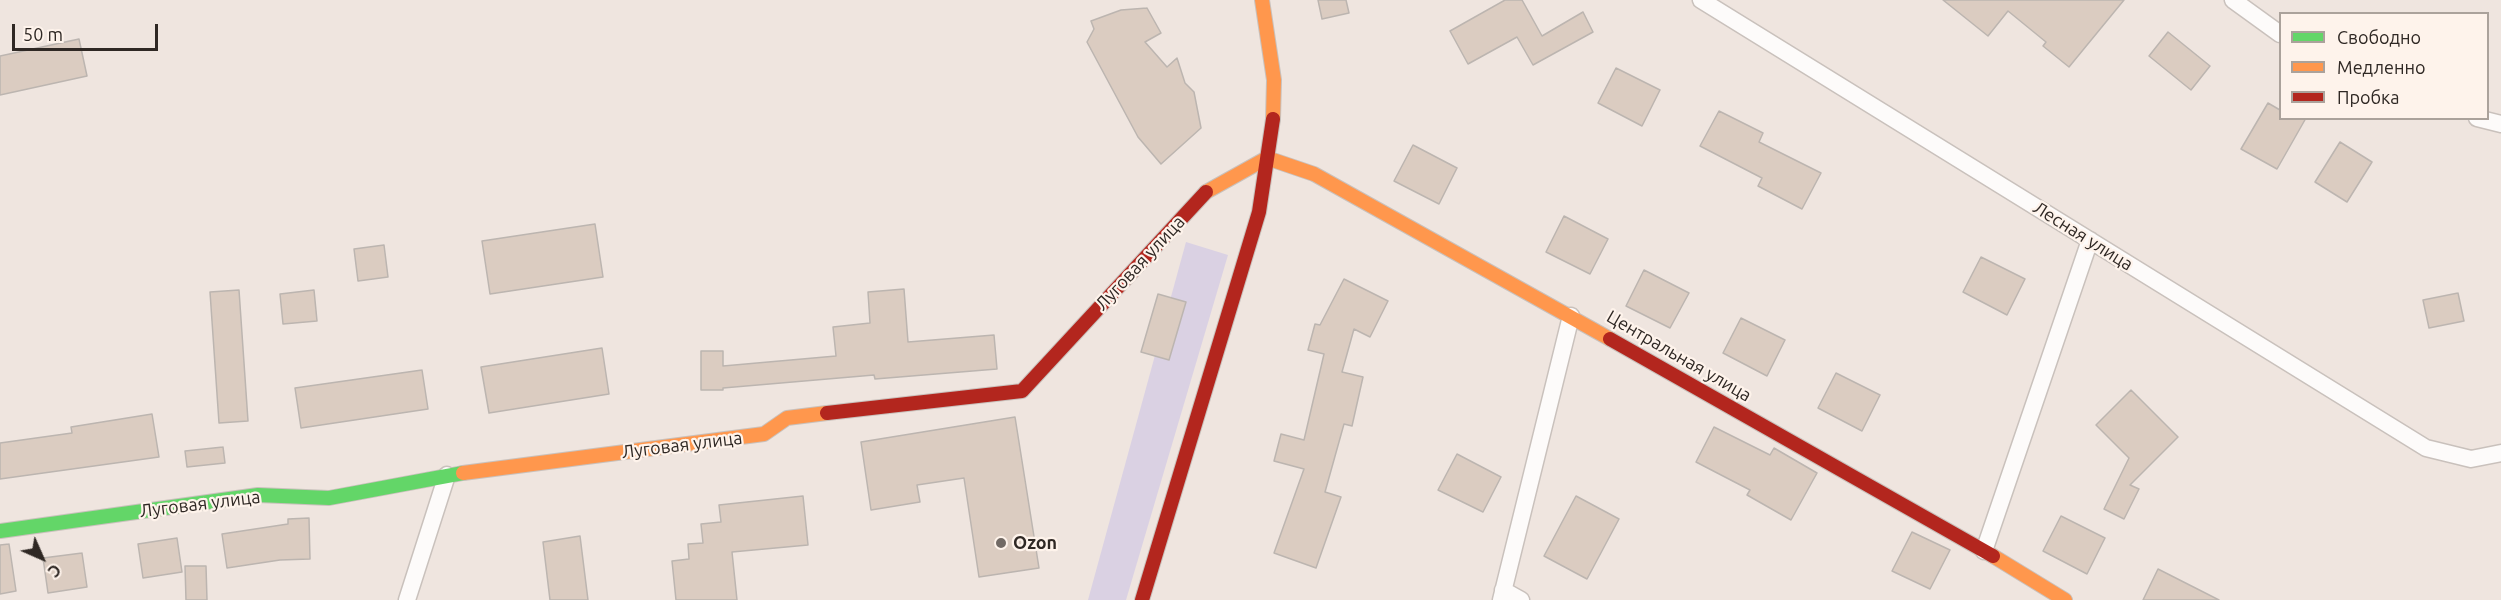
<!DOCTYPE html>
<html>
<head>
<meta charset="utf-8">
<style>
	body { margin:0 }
	#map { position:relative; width:2501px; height:600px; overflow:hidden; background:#efe5df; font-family:Ubuntu,sans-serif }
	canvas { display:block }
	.legend { position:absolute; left:2279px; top:12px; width:210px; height:108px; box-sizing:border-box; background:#fef3eb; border:2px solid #aba29b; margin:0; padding:8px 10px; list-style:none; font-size:18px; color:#2f2824 }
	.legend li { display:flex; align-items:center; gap:12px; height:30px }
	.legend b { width:30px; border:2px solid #aba29b }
	.north { position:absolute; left:12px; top:528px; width:60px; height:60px; -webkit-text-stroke:4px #fef3eb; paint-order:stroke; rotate:135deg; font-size:16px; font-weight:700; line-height:24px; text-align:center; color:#2f2824 }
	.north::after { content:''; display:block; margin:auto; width:21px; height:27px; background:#2f2824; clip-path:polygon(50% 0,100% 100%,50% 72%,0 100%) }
	.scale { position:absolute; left:12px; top:24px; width:146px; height:27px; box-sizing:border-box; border:3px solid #2f2824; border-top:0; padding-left:8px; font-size:18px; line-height:21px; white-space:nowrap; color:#2f2824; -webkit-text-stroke:4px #fef3eb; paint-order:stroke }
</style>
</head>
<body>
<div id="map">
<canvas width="2501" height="600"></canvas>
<ul class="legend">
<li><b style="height:8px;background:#63d668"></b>Свободно</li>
<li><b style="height:8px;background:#ff974d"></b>Медленно</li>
<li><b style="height:8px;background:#b3261e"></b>Пробка</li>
</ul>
<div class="north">С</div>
<div class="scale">50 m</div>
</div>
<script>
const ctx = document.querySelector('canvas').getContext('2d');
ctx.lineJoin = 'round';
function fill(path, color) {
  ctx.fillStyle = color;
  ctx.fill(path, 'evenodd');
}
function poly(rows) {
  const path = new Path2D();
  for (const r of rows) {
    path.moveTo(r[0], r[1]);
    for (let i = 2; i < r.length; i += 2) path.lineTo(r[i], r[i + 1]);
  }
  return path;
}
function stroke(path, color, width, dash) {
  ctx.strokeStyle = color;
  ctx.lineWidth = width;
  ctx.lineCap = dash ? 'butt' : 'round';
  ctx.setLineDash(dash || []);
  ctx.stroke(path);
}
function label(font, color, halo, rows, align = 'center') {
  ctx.font = font + ' Ubuntu,sans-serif';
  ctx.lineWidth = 4.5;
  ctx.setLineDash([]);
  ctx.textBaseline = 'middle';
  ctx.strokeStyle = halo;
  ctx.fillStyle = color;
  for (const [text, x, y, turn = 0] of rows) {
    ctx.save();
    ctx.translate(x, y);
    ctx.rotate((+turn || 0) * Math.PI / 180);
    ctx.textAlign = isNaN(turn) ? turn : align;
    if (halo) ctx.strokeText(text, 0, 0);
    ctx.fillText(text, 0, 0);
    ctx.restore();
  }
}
const green = poly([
	[1186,242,1228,255,1126,600,1088,600]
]);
const building = poly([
	[1318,0,1346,0,1349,13,1322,19,1318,0],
	[1505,0,1522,0,1542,36,1583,12,1593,32,1533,65,1517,37,1468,64,1450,31,1505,0],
	[1943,0,2124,0,2069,67,2043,46,2046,42,2008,11,1988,36,1943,0],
	[1147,8,1161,33,1145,42,1167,67,1177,58,1185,83,1194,92,1201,128,1161,164,1138,137,1087,42,1094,29,1091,21,1121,10,1147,8],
	[2168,32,2210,66,2191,90,2149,56,2168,32],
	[79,39,87,76,0,95,0,56,79,39],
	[1616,68,1660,90,1642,126,1598,103,1616,68],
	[2268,103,2280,110,2280,118,2306,118,2277,169,2241,149,2268,103],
	[1719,111,1763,133,1759,142,1821,173,1802,209,1758,186,1762,178,1700,146,1719,111],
	[2340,142,2372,162,2347,202,2315,182,2340,142],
	[1413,145,1457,168,1439,204,1394,181,1413,145],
	[1564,216,1608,239,1590,274,1546,252,1564,216],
	[595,224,603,277,490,294,482,241,595,224],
	[384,245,388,277,358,281,354,249,384,245],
	[1981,257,2025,279,2007,315,1963,292,1981,257],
	[1644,270,1689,293,1670,328,1626,306,1644,270],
	[1344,279,1388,301,1370,337,1354,329,1342,372,1363,377,1352,426,1344,424,1325,492,1341,497,1316,568,1274,553,1304,469,1274,461,1281,434,1304,440,1324,354,1308,350,1315,324,1320,325,1344,279],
	[904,289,908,342,994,335,997,369,875,379,874,375,723,388,723,390,701,390,701,351,723,351,723,366,836,356,833,327,870,323,868,292,904,289],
	[239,290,248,421,219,423,210,292,239,290],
	[314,290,317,321,283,324,280,294,314,290],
	[2458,293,2464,321,2429,328,2423,300,2458,293],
	[1158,294,1186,302,1169,360,1141,352,1158,294],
	[1741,318,1785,340,1767,376,1723,353,1741,318],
	[602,348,609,394,489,413,481,367,602,348],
	[422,370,428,409,301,428,295,388,422,370],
	[1836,373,1880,395,1862,431,1818,408,1836,373],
	[2131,390,2178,437,2130,485,2139,489,2124,519,2104,509,2129,458,2096,425,2131,390],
	[152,414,159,457,0,479,0,443,72,433,71,427,152,414],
	[1015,417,1039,568,979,577,964,478,917,485,920,502,871,510,861,442,1015,417],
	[1714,427,1770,455,1774,448,1817,473,1791,520,1747,495,1750,490,1696,462,1714,427],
	[223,447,225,463,187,467,185,451,223,447],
	[1457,454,1501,477,1483,512,1438,490,1457,454],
	[803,496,808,545,732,552,737,600,676,600,672,561,689,559,688,544,703,543,701,524,721,522,719,505,803,496],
	[1576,496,1619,519,1587,579,1544,556,1576,496],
	[2061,516,2105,538,2087,574,2043,551,2061,516],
	[309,518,310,559,280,560,227,568,222,534,288,524,288,519,309,518],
	[1912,532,1950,550,1930,589,1892,571,1912,532],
	[580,536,588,600,550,600,543,542,580,536],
	[177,538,182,572,143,578,138,544,177,538],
	[9,544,16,591,0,594,0,545,9,544],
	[82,553,87,587,48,593,43,558,82,553],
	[185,566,206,566,207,600,186,600,185,566],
	[2158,569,2219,600,2143,600,2158,569]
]);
const street = poly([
	[1701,0,2426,448,2471,459,2501,453],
	[2233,0,2280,34],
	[2477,118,2501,124],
	[1984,551,2090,240],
	[1503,590,1521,600],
	[407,600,447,475],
	[1501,600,1571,316]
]);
const fast = poly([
	[0,531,258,495,329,498,463,473]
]);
const slow = poly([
	[1262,0,1274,80,1273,119],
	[1206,192,1267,158,1314,174,1610,339],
	[463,473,764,434,787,418,827,413],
	[1993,556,2065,600]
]);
const jam = poly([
	[1610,339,1993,556],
	[827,413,1022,391,1206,192],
	[1142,600,1259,212,1273,119]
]);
const markers = [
	[1001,543,6,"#726a65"]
];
const streetNames = [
	["Лесная улица",2083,236,32],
	["Луговая улица",1140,263,-47],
	["Центральная улица",1679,356,30],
	["Луговая улица",682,445,-7],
	["Луговая улица",200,504,-7]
];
const poiNames = [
	["Ozon",1013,543]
];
fill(green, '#dad1e3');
fill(building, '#dbccc1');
stroke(building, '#bcb5b0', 1.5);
stroke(street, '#c9c1bc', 19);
stroke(fast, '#c9c1bc', 16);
stroke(slow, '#c9c1bc', 16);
stroke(jam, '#c9c1bc', 16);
stroke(street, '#fdfbfa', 16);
stroke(fast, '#63d668', 14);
stroke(slow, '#ff974d', 14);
stroke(jam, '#b3261e', 14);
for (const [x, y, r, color] of markers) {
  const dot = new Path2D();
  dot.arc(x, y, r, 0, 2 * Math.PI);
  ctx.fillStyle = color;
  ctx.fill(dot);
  stroke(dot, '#fef3eb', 2);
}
label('18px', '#2f2824', '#fef3eb', streetNames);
label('bold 18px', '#2f2824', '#fef3eb', poiNames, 'left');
</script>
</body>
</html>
